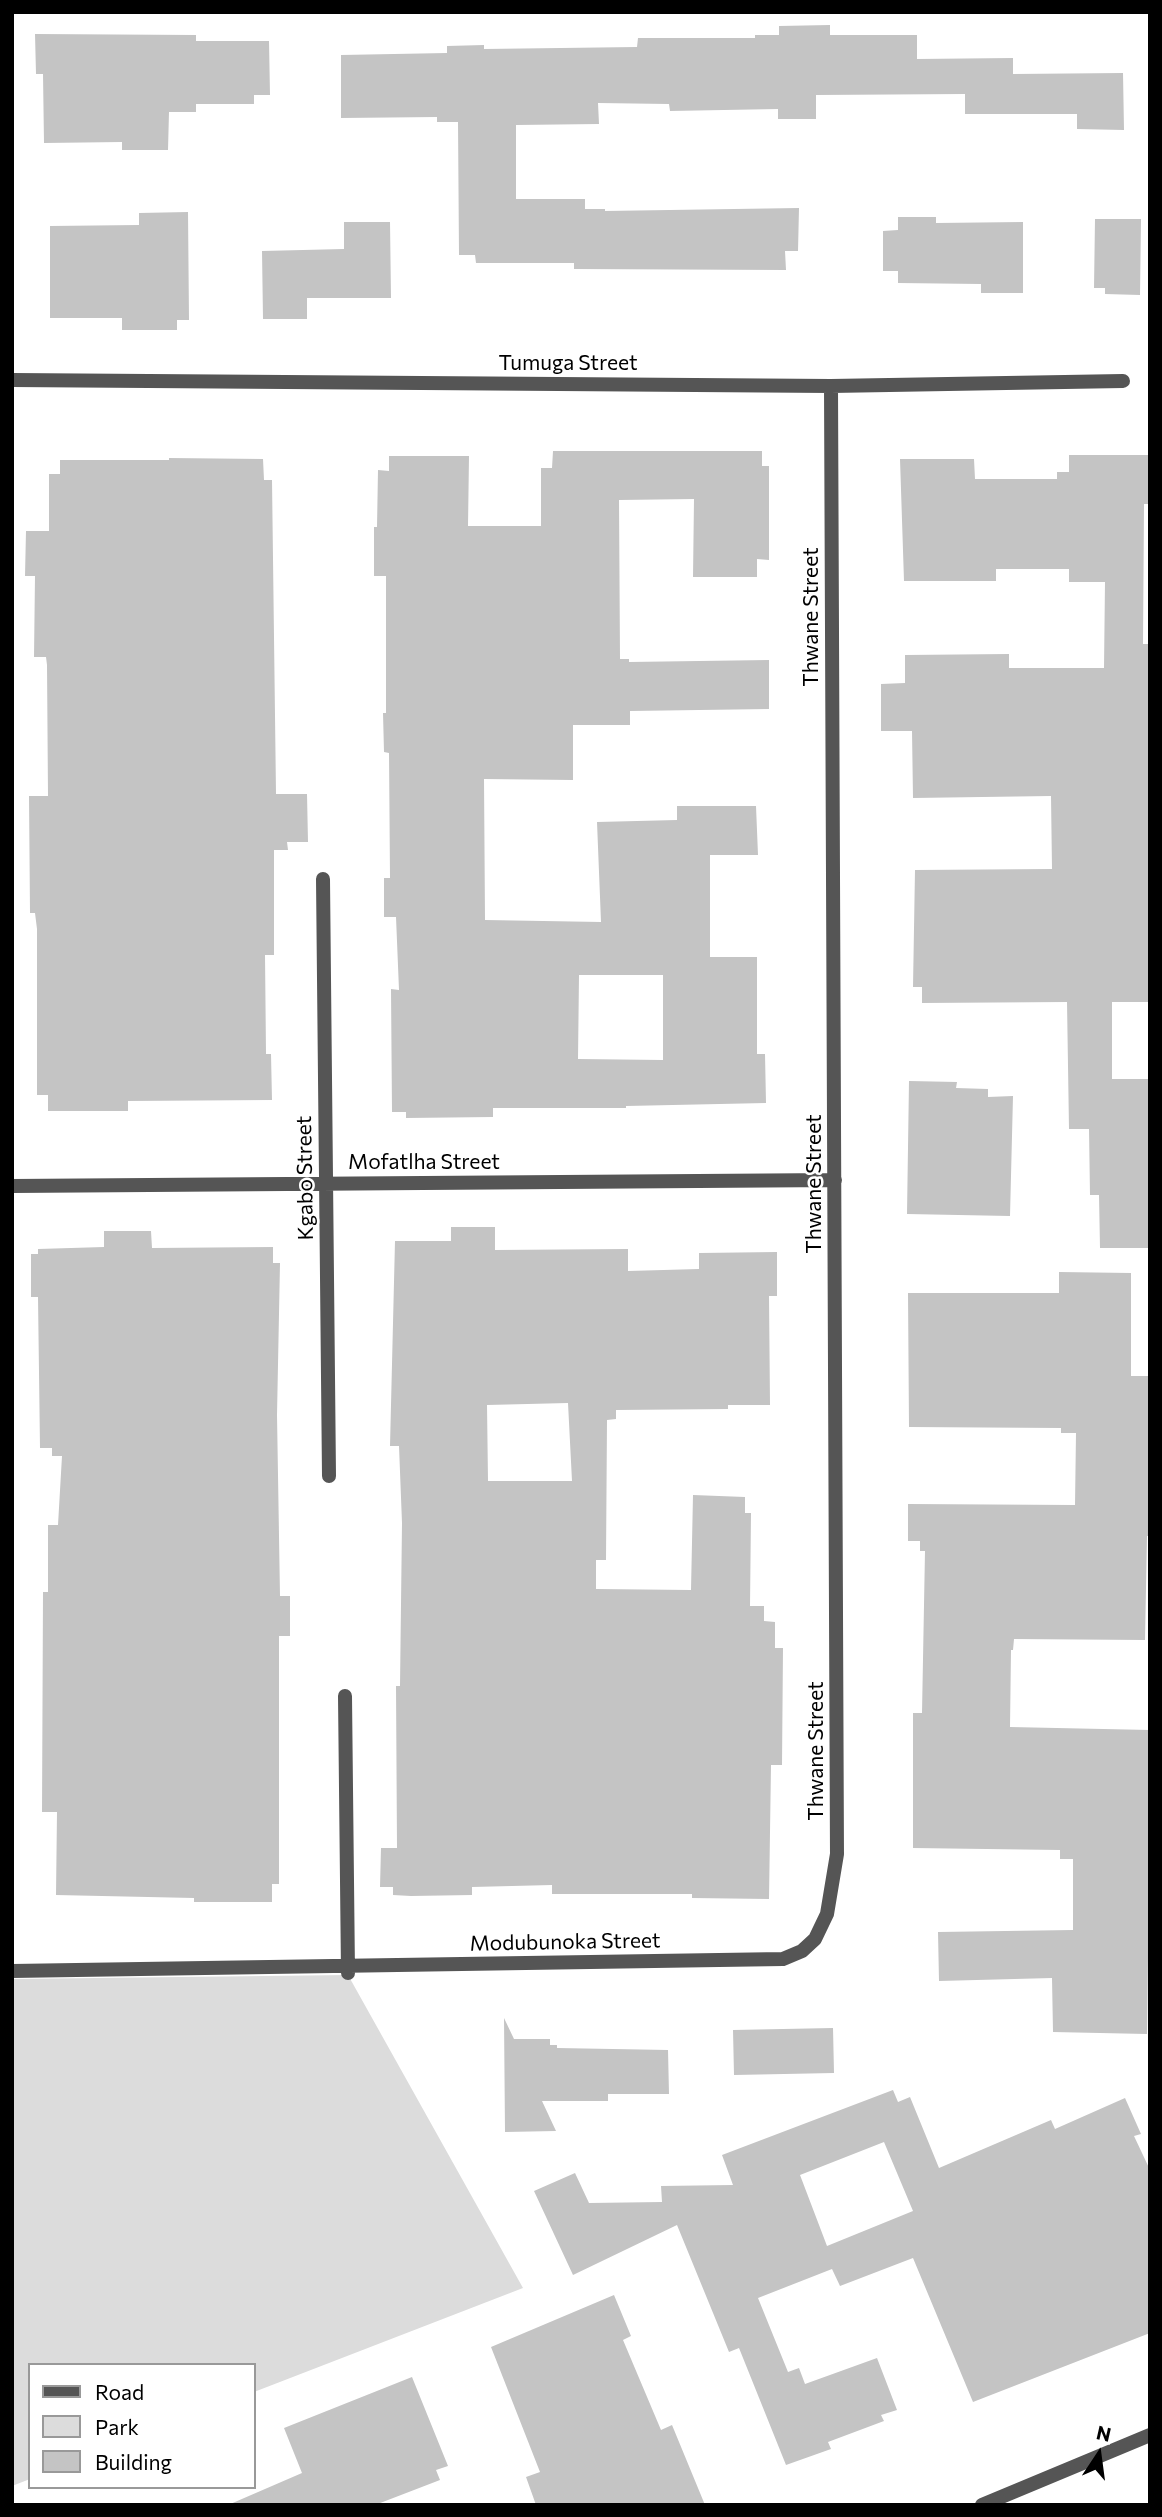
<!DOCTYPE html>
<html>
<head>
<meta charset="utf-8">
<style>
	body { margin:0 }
	#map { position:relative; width:1162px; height:2517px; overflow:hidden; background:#fff; font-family:Commissioner,sans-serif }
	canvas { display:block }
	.frame { position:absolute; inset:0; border:14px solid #000; pointer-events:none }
	.legend { position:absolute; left:28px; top:2363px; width:228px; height:126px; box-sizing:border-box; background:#fff; border:2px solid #999; margin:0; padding:9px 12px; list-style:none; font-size:21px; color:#000 }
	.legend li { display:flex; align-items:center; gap:14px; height:35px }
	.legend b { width:35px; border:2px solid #999 }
	.north { position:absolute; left:1064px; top:2419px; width:70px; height:70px; -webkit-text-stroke:5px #fff; paint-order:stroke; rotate:13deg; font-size:19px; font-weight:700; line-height:28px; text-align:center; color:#000 }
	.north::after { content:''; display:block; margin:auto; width:24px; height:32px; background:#000; clip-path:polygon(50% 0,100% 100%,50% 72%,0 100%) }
</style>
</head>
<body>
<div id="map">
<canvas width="1162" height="2517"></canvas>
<div class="frame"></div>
<ul class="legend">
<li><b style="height:9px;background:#555"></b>Road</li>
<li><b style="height:19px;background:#dcdcdc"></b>Park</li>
<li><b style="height:19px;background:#c4c4c4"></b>Building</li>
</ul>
<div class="north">N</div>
</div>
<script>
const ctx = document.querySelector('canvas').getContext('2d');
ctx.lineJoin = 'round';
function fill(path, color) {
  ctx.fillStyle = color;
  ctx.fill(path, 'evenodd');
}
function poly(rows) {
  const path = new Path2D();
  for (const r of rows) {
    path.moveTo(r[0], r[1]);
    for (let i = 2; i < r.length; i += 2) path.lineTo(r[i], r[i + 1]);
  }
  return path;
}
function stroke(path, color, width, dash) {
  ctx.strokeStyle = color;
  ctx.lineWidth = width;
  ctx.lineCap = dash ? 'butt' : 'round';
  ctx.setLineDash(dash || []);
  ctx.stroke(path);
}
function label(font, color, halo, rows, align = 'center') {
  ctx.font = font + ' Commissioner,sans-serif';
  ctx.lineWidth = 5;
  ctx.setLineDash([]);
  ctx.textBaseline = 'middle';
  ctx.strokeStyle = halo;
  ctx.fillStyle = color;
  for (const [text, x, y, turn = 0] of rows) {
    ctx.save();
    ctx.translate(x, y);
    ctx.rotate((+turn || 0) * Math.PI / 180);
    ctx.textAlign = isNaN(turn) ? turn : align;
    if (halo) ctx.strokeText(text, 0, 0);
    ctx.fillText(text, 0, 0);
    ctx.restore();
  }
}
const green = poly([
	[348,1975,523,2288,254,2392,254,2365,30,2365,30,2479,12,2486,12,1979]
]);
const building = poly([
	[830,25,830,35,917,35,917,59,1013,58,1013,74,1123,73,1124,130,1077,129,1077,114,965,114,965,94,816,95,816,119,778,119,778,109,670,111,669,104,598,103,599,124,516,125,516,199,585,199,585,209,605,209,605,211,799,208,798,251,785,251,786,270,574,269,574,263,476,263,475,255,459,255,458,122,437,122,437,117,341,118,341,55,447,53,447,46,484,45,484,49,637,47,638,38,755,38,755,35,779,35,779,26],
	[35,34,196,35,196,41,269,41,270,95,254,95,254,104,196,104,196,112,169,112,168,150,122,150,122,142,44,143,43,74,36,74],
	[188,212,189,320,177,320,177,330,122,330,122,318,50,318,50,226,139,225,139,213],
	[898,217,936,217,936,223,1023,222,1023,293,981,293,981,284,898,283,898,271,883,271,883,231,898,230],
	[1095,219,1141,219,1140,295,1105,294,1105,288,1094,288],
	[344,222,390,222,391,298,307,298,307,319,263,319,262,251,344,249],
	[553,451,762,451,762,466,769,466,769,560,757,559,757,577,693,577,694,499,619,500,620,659,629,659,629,662,769,660,769,709,630,711,630,725,573,725,573,780,484,779,485,920,601,922,597,822,677,820,677,806,756,806,758,855,710,855,710,957,757,957,757,1054,765,1054,766,1103,626,1106,626,1108,493,1108,493,1117,406,1118,406,1112,392,1112,391,989,399,990,396,917,384,917,384,878,390,878,389,753,384,752,383,713,386,713,386,576,374,576,374,527,377,527,378,470,389,471,389,456,469,456,468,526,541,526,541,468,552,468],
	[579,975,663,975,663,1060,578,1059],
	[1069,455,1149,455,1149,504,1144,504,1143,644,1149,644,1150,1002,1112,1002,1112,1079,1150,1079,1150,1248,1100,1248,1099,1195,1090,1195,1089,1129,1069,1129,1067,1002,922,1003,922,987,913,987,915,870,1052,869,1051,796,913,798,912,731,881,731,881,684,905,683,905,655,1009,654,1009,668,1104,668,1105,582,1069,582,1069,569,996,569,996,581,904,581,900,459,974,459,975,479,1057,479,1057,472,1069,472],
	[169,458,263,459,264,480,272,480,276,794,307,794,308,842,287,842,288,850,274,850,274,955,265,955,266,1054,271,1054,272,1100,128,1101,128,1111,48,1111,48,1095,37,1095,37,929,35,913,30,913,29,796,48,796,47,665,46,657,34,657,35,576,25,576,26,531,49,531,49,474,60,474,60,460,169,460],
	[909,1081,957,1082,956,1088,988,1089,988,1097,1013,1096,1010,1216,907,1214],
	[451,1227,495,1227,495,1250,628,1249,628,1271,699,1269,699,1253,777,1252,777,1296,769,1296,770,1405,728,1405,728,1409,616,1410,616,1419,607,1420,606,1560,596,1560,596,1589,691,1590,693,1495,745,1497,745,1513,751,1513,750,1606,764,1606,764,1621,775,1622,775,1648,783,1648,782,1765,771,1765,769,1899,692,1898,692,1894,552,1894,552,1885,472,1887,472,1895,411,1896,393,1895,393,1887,380,1887,381,1848,397,1848,396,1686,400,1686,402,1523,399,1446,390,1446,395,1241,451,1241],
	[568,1403,572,1481,488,1481,487,1405],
	[104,1231,151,1231,152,1248,273,1247,273,1263,280,1263,277,1415,280,1596,290,1596,290,1636,279,1636,279,1884,272,1884,272,1902,194,1902,194,1898,56,1895,57,1812,42,1812,43,1592,48,1592,48,1525,58,1525,62,1456,52,1456,52,1448,40,1448,38,1297,31,1297,31,1254,38,1254,38,1249,104,1247],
	[1059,1272,1131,1273,1131,1376,1150,1376,1150,1536,1147,1536,1145,1640,1014,1639,1013,1650,1011,1650,1010,1727,1150,1730,1150,1958,1148,1958,1147,2034,1053,2032,1052,1978,939,1981,938,1932,1073,1930,1073,1859,1060,1859,1060,1850,913,1848,913,1713,922,1713,925,1551,920,1551,920,1541,908,1541,908,1504,1075,1505,1076,1433,1061,1433,1061,1428,909,1427,908,1293,1059,1293],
	[504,2018,514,2039,550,2039,550,2045,557,2045,557,2048,668,2050,669,2094,608,2094,608,2101,542,2101,556,2131,505,2132],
	[833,2028,834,2073,734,2075,733,2030],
	[893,2090,898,2102,910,2097,939,2168,1051,2120,1055,2129,1125,2098,1141,2134,1134,2136,1150,2170,1150,2333,973,2402,913,2258,840,2286,832,2269,758,2298,788,2372,799,2368,805,2384,877,2358,897,2410,881,2415,884,2421,828,2442,831,2449,786,2465,739,2348,729,2352,677,2225,573,2275,534,2191,575,2173,589,2203,662,2202,661,2186,733,2185,722,2155],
	[884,2142,913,2211,827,2246,800,2175],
	[614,2295,631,2336,623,2340,661,2430,672,2425,705,2505,536,2505,526,2477,540,2472,491,2347],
	[412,2377,448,2466,436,2470,440,2480,375,2505,228,2505,302,2473,284,2428]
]);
const minor = poly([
	[12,380,831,386,1123,381],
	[323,879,329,1476],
	[12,1186,835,1180],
	[345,1696,348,1973],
	[12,1971,783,1959,802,1951,815,1939,827,1914,837,1854,831,386],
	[982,2505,1150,2435]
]);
const streetNames = [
	["Tumuga Street",568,363],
	["Thwane Street",811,617,-90],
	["Mofatlha Street",424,1162],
	["Kgabo Street",305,1178,-91],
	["Thwane Street",814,1184,-90],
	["Thwane Street",816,1751,-90],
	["Modubunoka Street",565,1942,-1]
];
fill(green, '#dcdcdc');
fill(building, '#c4c4c4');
stroke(minor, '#555', 14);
label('21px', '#000', '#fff', streetNames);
</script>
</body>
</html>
